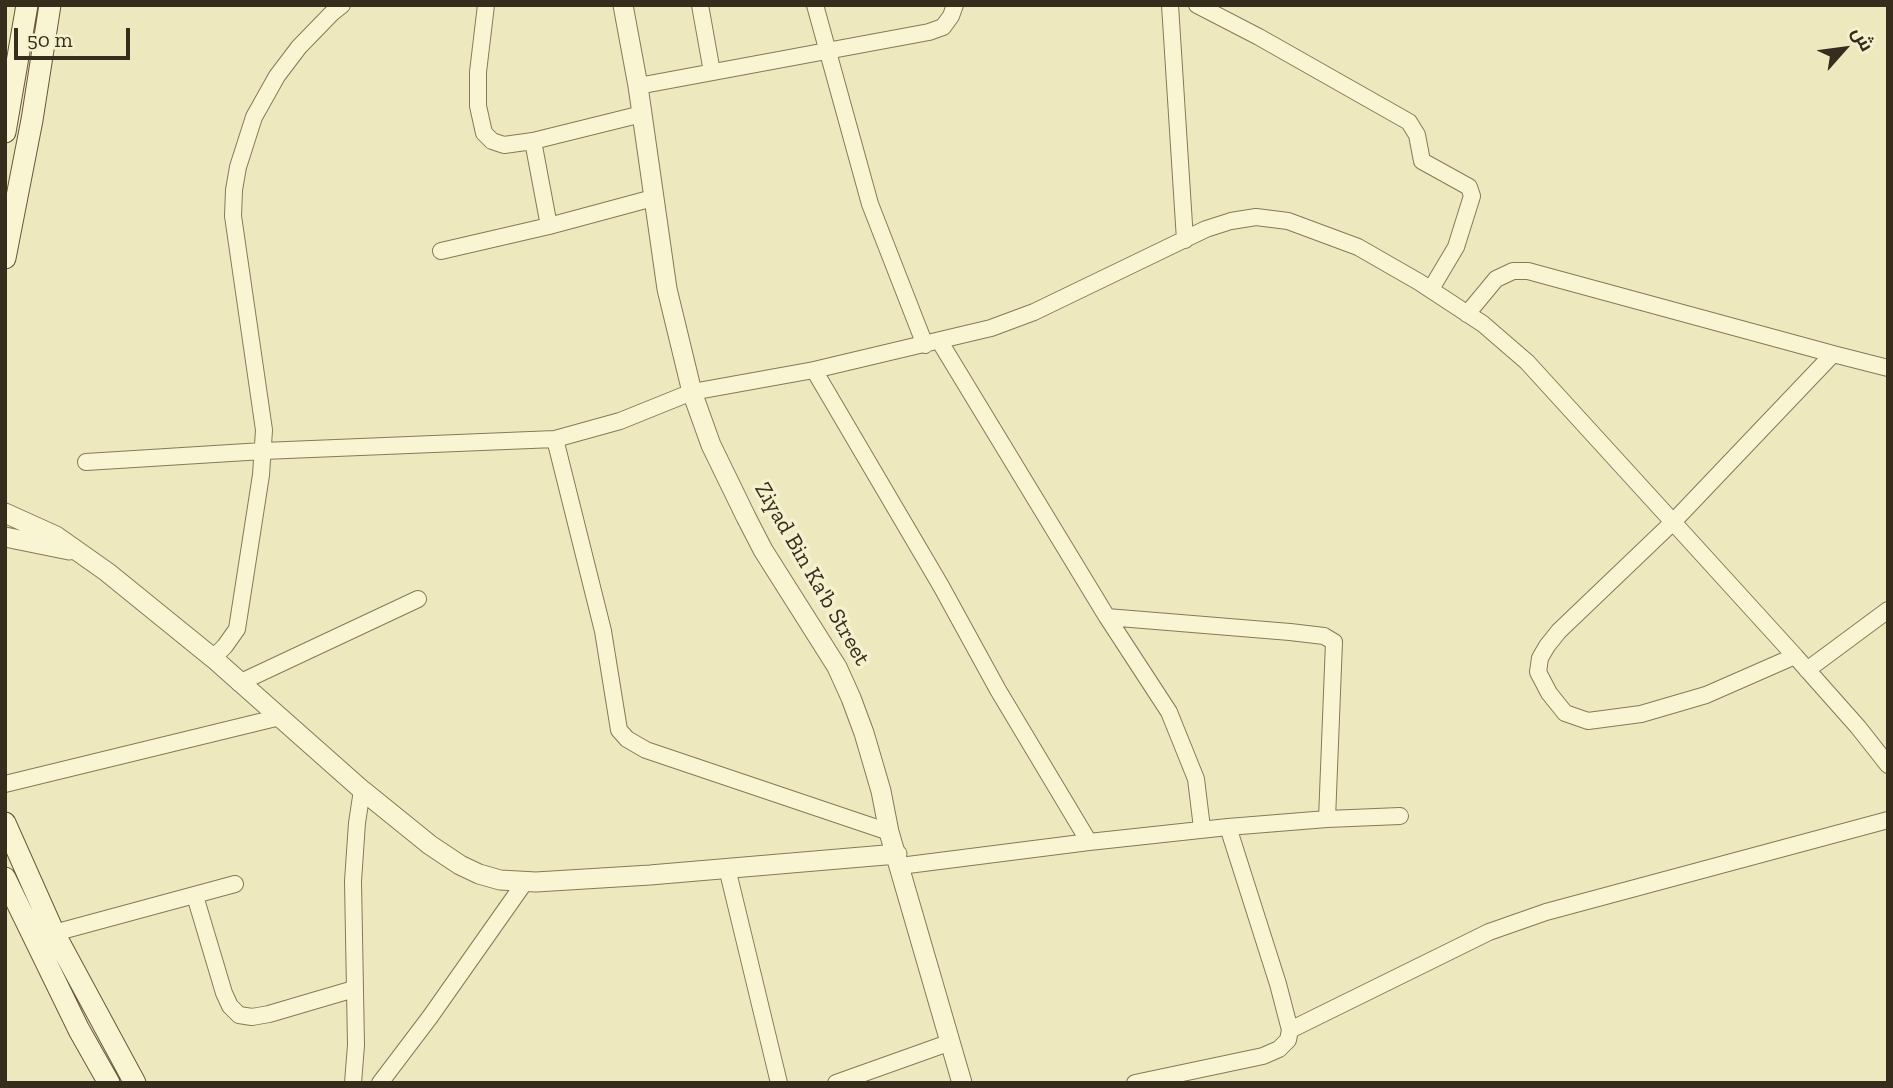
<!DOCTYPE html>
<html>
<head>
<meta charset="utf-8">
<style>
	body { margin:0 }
	#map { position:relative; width:1893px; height:1088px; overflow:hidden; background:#eee8bf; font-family:"Zilla Slab",Cairo,serif }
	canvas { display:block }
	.frame { position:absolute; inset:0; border:7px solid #362d1c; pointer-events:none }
	.north { position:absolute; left:1809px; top:14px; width:70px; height:70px; -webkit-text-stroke:5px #f5f1ce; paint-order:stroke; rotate:62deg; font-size:19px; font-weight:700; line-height:28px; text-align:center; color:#362d1c }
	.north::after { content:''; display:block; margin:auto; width:24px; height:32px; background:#362d1c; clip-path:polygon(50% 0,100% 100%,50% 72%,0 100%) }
	.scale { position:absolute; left:14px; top:28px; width:116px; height:32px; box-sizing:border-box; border:4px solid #362d1c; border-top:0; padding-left:9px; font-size:21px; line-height:24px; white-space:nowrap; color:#362d1c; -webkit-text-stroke:5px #f5f1ce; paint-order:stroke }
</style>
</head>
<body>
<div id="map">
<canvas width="1893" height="1088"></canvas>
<div class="frame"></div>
<div class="north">ش</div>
<div class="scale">50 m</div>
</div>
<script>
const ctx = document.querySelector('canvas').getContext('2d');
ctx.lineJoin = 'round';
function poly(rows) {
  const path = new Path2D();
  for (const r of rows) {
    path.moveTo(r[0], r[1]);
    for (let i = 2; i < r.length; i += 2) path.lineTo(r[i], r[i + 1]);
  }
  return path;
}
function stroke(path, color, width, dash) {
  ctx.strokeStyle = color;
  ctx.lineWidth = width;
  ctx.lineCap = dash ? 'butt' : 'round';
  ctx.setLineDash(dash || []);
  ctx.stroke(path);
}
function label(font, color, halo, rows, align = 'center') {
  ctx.font = font + ' "Zilla Slab",serif';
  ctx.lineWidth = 7;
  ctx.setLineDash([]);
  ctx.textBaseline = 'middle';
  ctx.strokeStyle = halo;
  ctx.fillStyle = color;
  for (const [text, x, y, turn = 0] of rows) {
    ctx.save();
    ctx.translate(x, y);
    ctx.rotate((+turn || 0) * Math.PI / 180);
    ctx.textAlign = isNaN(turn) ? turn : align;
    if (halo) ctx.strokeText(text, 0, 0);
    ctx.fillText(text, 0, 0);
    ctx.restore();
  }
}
const minor = poly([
	[486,5,478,72,478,106,484,133,492,141,504,145,533,141,642,114],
	[700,5,712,72],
	[815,5,870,204,925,345],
	[1170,5,1185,240],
	[1197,5,1259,37,1409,122,1417,135,1422,161,1469,187,1472,196,1456,247,1431,289],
	[638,86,929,32,943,27,951,16,955,5],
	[533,141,549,226],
	[441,251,549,226,653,198],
	[1467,314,1496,279,1513,271,1528,271,1833,354],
	[940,342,1107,617,1169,712,1196,779,1202,828],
	[814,370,941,586,998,690,1089,842],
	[555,439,603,631,619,730,627,739,646,750,889,832],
	[86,462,263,451,555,439,620,421,692,392,814,370,991,328,1034,312,1206,229,1231,221,1256,217,1288,221,1358,247,1419,282,1483,324,1527,362,1673,522,1833,354,1888,368],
	[1673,522,1795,656,1706,695,1641,714,1588,721,1565,713,1549,693,1538,672,1540,658,1547,646,1559,631,1673,522],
	[1107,617,1290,632,1324,636,1334,642,1327,819,1228,827],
	[1795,656,1858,727,1888,765],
	[213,658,225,646,237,629,261,475,264,430,233,216,234,190,238,167,254,117,277,76,299,47,332,13,342,5],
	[1807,670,1888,610],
	[239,683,418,599],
	[5,784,280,717],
	[1327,819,1400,816],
	[900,866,1089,842,1228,827,1278,984,1290,1030,1288,1040,1279,1049,1263,1056,1135,1083],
	[727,868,779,1083],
	[195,896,224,993,230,1006,239,1015,252,1017,269,1014,354,989],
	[54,933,235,884],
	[1290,1030,1489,932,1546,912,1888,820],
	[353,1083,356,1045,353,881,357,823,362,790],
	[380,1083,430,1017,525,882],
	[836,1083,951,1042]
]);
const tertiary = poly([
	[623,5,638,86,667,289,692,392,711,445,746,517,763,550,837,667,851,698,864,733,881,791,889,832,962,1083],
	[5,513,56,536,107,572,213,658,362,790,430,845,460,865,479,874,500,880,536,882,650,875,897,854],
	[5,537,69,550]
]);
const secondary = poly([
	[5,132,27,5],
	[5,258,32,120,50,5],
	[5,823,54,933,135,1083],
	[5,878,79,1030,109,1083]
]);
const streetNames = [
	["Ziyad Bin Ka'b Street",812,574,60]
];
stroke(minor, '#867957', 18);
stroke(tertiary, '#867957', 21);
stroke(secondary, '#68593b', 23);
stroke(minor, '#f9f4d2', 16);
stroke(tertiary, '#f9f4d2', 19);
stroke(secondary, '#f9f4d2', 21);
label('23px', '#362d1c', '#f5f1ce', streetNames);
</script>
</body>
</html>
